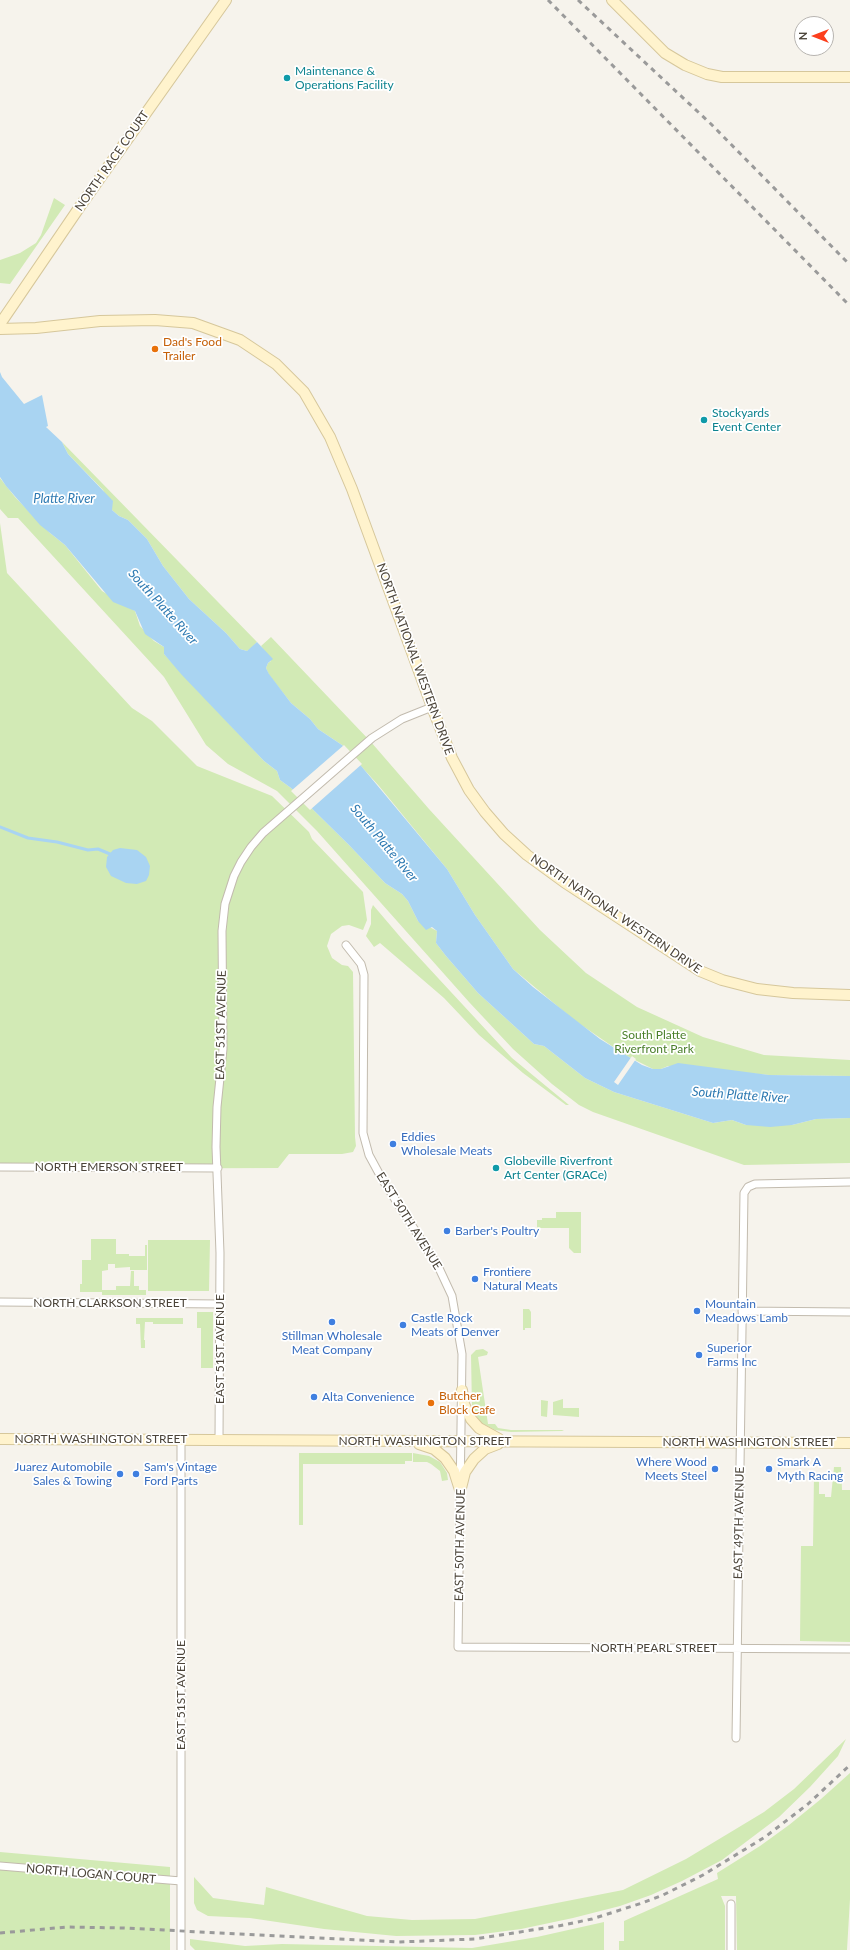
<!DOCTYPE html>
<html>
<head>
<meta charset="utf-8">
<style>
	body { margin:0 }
	#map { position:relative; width:850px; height:1950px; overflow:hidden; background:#f6f3ec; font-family:Lato,sans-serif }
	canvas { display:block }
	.north { position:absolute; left:794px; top:16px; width:40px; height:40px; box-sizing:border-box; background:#fff; border:1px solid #b7b4b0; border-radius:50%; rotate:270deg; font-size:11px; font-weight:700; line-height:16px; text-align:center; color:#4b4439 }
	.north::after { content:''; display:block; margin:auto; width:14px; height:18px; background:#fc3f1d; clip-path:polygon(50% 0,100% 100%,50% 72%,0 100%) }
</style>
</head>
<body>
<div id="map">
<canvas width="850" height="1950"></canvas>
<div class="north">N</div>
</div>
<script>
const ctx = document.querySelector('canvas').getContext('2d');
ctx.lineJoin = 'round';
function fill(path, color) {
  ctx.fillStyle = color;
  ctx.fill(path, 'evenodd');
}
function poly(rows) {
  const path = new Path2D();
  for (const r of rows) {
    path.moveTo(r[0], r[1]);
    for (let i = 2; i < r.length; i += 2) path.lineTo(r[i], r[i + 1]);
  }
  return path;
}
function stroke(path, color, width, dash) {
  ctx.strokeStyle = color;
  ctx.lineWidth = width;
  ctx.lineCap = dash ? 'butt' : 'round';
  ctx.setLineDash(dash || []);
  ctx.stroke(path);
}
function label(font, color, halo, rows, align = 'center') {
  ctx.font = font + ' Lato,sans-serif';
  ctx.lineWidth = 3.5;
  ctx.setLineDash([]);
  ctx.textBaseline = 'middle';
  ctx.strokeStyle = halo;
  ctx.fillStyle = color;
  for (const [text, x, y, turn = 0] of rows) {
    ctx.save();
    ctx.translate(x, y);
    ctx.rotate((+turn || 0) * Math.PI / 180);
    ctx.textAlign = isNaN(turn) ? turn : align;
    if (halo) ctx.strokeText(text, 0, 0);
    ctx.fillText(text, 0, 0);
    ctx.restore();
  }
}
const green = poly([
	[54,198,65,205,10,284,0,283,0,260,20,253,36,243,41,235],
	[62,442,257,642,252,648,247,651,240,649,226,633,189,599,163,566,147,539,128,520,119,516,112,510,103,490,68,454],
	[0,478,15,497,50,533,65,545,102,591,135,611,140,626,154,641,164,647,164,654,264,761,277,771,280,780,291,788,349,845,385,883,402,894,408,901,418,921,437,931,436,943,446,956,478,993,534,1044,544,1046,585,1078,614,1092,713,1123,732,1120,746,1125,792,1125,816,1119,850,1118,850,1163,744,1165,593,1112,579,1105,552,1084,513,1049,469,1002,317,831,277,791,228,764,206,745,164,677,18,518,8,518,0,509],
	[0,523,7,573,132,708,152,721,197,766,272,796,309,832,312,839,363,892,367,920,363,930,349,925,342,926,331,934,327,946,332,958,342,965,348,966,353,972,355,1137,356,1146,353,1152,342,1154,289,1154,278,1168,0,1169],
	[271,637,371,742,429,809,540,930,586,973,637,1007,703,1037,764,1055,850,1060,850,1076,769,1075,668,1066,661,1069,653,1069,625,1055,574,1020,513,969,475,915,447,869,379,786,342,745,318,729,310,719,291,703,269,675,266,668,268,663,271,661,261,646],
	[373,905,402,939,512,1058,569,1105,566,1105,523,1073,479,1035,444,998,380,943,374,947,366,936,371,924,371,910],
	[556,1212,581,1212,581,1253,574,1253,569,1248,569,1228,537,1228,537,1220,542,1220,542,1218,556,1218],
	[91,1239,116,1239,116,1254,129,1254,129,1256,145,1256,145,1245,147,1245,147,1270,130,1270,130,1267,115,1268,115,1264,108,1264,108,1270,102,1271,102,1292,80,1292,80,1284,82,1284,82,1260,91,1260],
	[148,1240,210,1240,209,1291,148,1291],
	[131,1271,134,1271,134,1286,139,1286,139,1290,146,1290,146,1295,102,1295,102,1290,116,1290,116,1286,130,1286],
	[523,1309,529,1309,531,1312,531,1328,525,1328,525,1330,523,1330],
	[197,1312,213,1312,213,1368,201,1368,201,1328,197,1328],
	[136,1318,183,1318,183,1324,153,1324,153,1322,145,1322,144,1340,145,1340,145,1348,141,1348,140,1324,136,1324],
	[483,1349,488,1352,487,1355,478,1357,488,1424,495,1424,498,1428,511,1430,564,1430,562,1431,511,1432,495,1430,481,1423,472,1409,471,1355,476,1350],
	[563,1399,563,1408,579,1408,579,1417,553,1415,553,1402],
	[541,1400,548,1401,547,1417,541,1416],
	[299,1453,412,1453,412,1461,405,1461,405,1464,303,1464,303,1525,299,1525],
	[413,1453,429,1456,440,1462,447,1473,448,1480,442,1481,440,1471,431,1464,427,1462,413,1462],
	[834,1467,841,1467,842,1490,850,1490,850,1642,800,1641,801,1546,813,1546,814,1475,819,1475,819,1494,825,1494,825,1497,831,1497],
	[846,1739,838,1756,810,1787,779,1817,722,1860,682,1881,651,1895,620,1906,573,1918,521,1929,475,1935,396,1936,324,1929,250,1918,208,1916,197,1910,194,1903,194,1877,213,1898,264,1905,266,1887,367,1916,412,1920,475,1919,623,1890,686,1859,764,1812,794,1789],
	[850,1773,850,1899,847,1950,737,1950,736,1896,721,1896,725,1906,725,1950,619,1950,619,1941,624,1941,624,1921,718,1879,717,1873,760,1846,789,1825,821,1799],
	[0,1852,170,1867,170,1950,0,1950],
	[604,1922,604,1950,195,1950,190,1945,190,1939,245,1946,282,1944,472,1948,537,1937]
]);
const water = poly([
	[0,372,2,377,24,404,42,395,48,426,46,427,62,442,68,454,113,501,112,510,119,516,128,520,147,539,163,566,189,599,226,633,240,649,247,651,257,642,273,659,268,663,266,668,269,674,291,703,310,719,318,729,342,745,362,767,447,869,475,915,513,969,533,987,600,1039,642,1065,653,1069,661,1069,678,1063,769,1075,850,1076,850,1118,816,1119,792,1125,770,1127,746,1125,732,1120,713,1123,614,1092,585,1078,544,1046,534,1044,478,993,446,956,436,943,437,931,432,927,426,930,418,921,408,901,402,894,385,883,349,845,291,788,280,780,277,771,264,761,181,674,164,654,164,647,145,634,135,611,113,602,65,545,40,525,6,486,0,477],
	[120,848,137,850,146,857,150,866,149,875,146,881,137,884,126,883,111,876,106,867,107,857,113,850]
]);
const pier = poly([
	[344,745,362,764,310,810,291,791],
	[632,1056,636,1059,618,1085,614,1082]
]);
const stream = poly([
	[0,827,28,838,57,842,88,850,98,849,110,854]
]);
const street = poly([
	[346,945,361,964,364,975,363,1133,369,1155,382,1179,438,1266,452,1296,462,1354,458,1647,850,1649],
	[0,1167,218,1168],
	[0,1302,220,1304],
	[742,1311,850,1312],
	[181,1440,181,1950],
	[219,1440,220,1253,216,1147,217,1107,223,1049,222,931,225,904,234,876,241,862,251,847,263,833,372,738,402,719,432,707],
	[736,1738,744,1193,748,1187,755,1184,850,1182],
	[0,1866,181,1881],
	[731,1904,731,1950]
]);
const secondary = poly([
	[612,0,665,53,685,65,707,74,722,77,850,77],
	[0,324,81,205,226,0],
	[0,329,36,328,100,321,155,320,193,323,240,340,276,364,304,392,330,437,352,489,432,707,452,758,469,790,485,812,504,834,527,855,564,882,700,971,722,980,757,989,793,993,850,995],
	[462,1390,464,1404,471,1419,479,1428,499,1439],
	[0,1439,850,1443],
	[419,1444,434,1449,445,1458,454,1471,460,1490],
	[461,1488,465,1472,474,1459,485,1449,498,1444]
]);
const rail = poly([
	[548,0,850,306],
	[578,0,711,124,850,265],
	[0,1933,67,1927,123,1928,399,1942,475,1939,558,1926,592,1919,642,1903,663,1895,703,1875,765,1837,808,1804,850,1765]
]);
const markers = [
	[287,78,4,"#0f9aa8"],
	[155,349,4,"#e8710a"],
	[704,420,4,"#0f9aa8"],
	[393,1144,4,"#3f7fe0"],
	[496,1168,4,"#0f9aa8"],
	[447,1231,4,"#3f7fe0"],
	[475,1279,4,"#3f7fe0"],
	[697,1311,4,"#3f7fe0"],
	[332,1322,4,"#3f7fe0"],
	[403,1325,4,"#3f7fe0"],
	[699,1355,4,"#3f7fe0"],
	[314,1397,4,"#3f7fe0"],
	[431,1403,4,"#e8710a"],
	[715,1469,4,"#3f7fe0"],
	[769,1469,4,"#3f7fe0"],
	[120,1474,4,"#3f7fe0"],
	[136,1474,4,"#3f7fe0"]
];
const cultureNames = [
	["Maintenance &",295,71],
	["Operations Facility",295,85],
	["Stockyards",712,413],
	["Event Center",712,427],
	["Globeville Riverfront",504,1161],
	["Art Center (GRACe)",504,1175]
];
const streetNames = [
	["NORTH RACE COURT",112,161,-55],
	["NORTH NATIONAL WESTERN DRIVE",415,659,70],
	["NORTH NATIONAL WESTERN DRIVE",616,914,34],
	["EAST 51ST AVENUE",221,1025,-89],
	["NORTH EMERSON STREET",109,1167],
	["EAST 50TH AVENUE",409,1221,58],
	["NORTH CLARKSON STREET",110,1303],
	["EAST 51ST AVENUE",220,1349,-90],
	["NORTH WASHINGTON STREET",101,1439],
	["NORTH WASHINGTON STREET",425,1441],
	["NORTH WASHINGTON STREET",749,1442],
	["EAST 49TH AVENUE",739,1523,-89],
	["EAST 50TH AVENUE",460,1545,-89],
	["NORTH PEARL STREET",654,1648],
	["EAST 51ST AVENUE",181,1695,-90],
	["NORTH LOGAN COURT",91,1874,5]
];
const foodNames = [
	["Dad's Food",163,342],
	["Trailer",163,356],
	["Butcher",439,1396],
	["Block Cafe",439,1410]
];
const parkNames = [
	["South Platte",654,1035],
	["Riverfront Park",654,1049]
];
const shopNames = [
	["Eddies",401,1137],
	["Wholesale Meats",401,1151],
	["Barber's Poultry",455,1231],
	["Frontiere",483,1272],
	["Natural Meats",483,1286],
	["Mountain",705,1304],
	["Meadows Lamb",705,1318],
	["Castle Rock",411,1318],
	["Meats of Denver",411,1332],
	["Stillman Wholesale",332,1336,"center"],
	["Meat Company",332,1350,"center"],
	["Superior",707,1348],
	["Farms Inc",707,1362],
	["Alta Convenience",322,1397],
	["Where Wood",707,1462,"right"],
	["Meets Steel",707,1476,"right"],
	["Smark A",777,1462],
	["Myth Racing",777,1476],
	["Juarez Automobile",112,1467,"right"],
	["Sales & Towing",112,1481,"right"],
	["Sam's Vintage",144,1467],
	["Ford Parts",144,1481]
];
const waterNames = [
	["Platte River",64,499],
	["South Platte River",163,607,48],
	["South Platte River",384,843,50],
	["South Platte River",740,1095,4]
];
fill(green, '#d2eab5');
fill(water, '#a9d4f2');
fill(pier, '#f6f3ec');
stroke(stream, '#a9d4f2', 3);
stroke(street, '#c2bbae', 9);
stroke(secondary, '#d6c79b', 12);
stroke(street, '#fff', 7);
stroke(secondary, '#fff3cd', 10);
stroke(rail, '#9a9a9a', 3, [5, 5]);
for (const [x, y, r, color] of markers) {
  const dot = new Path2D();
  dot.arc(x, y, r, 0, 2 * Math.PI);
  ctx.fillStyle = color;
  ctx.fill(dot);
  stroke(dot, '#fff', 1.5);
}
label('12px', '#0d838f', '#fff', cultureNames, 'left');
label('12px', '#4b4439', '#fff', streetNames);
label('12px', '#c56008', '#fff', foodNames, 'left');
label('12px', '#4a7f2a', '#fff', parkNames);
label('12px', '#366cbe', '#fff', shopNames, 'left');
label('italic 13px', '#2e7ab2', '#fff', waterNames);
</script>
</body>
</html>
